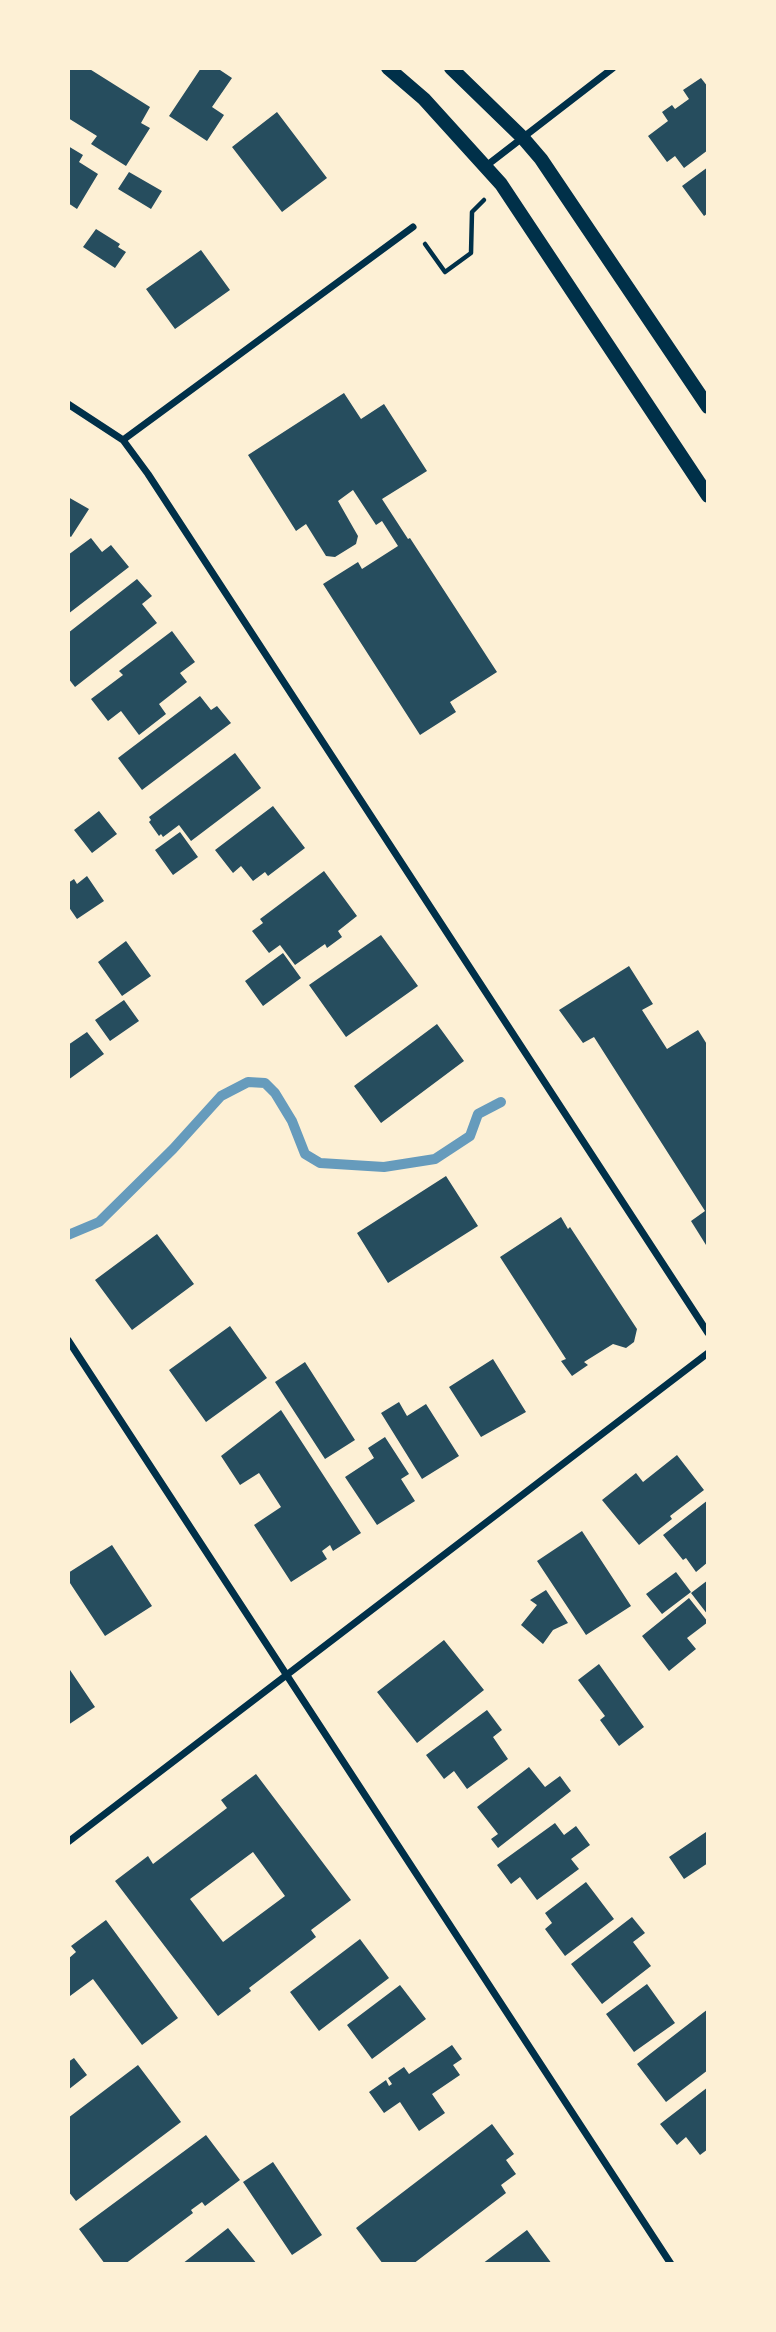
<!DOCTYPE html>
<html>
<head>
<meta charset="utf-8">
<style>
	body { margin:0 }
	#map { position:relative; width:776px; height:2332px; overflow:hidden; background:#fdf0d5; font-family:"DM Sans",sans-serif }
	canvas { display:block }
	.frame { position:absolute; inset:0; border:70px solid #fdf0d5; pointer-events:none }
</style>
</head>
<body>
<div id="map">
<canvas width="776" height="2332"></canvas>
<div class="frame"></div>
</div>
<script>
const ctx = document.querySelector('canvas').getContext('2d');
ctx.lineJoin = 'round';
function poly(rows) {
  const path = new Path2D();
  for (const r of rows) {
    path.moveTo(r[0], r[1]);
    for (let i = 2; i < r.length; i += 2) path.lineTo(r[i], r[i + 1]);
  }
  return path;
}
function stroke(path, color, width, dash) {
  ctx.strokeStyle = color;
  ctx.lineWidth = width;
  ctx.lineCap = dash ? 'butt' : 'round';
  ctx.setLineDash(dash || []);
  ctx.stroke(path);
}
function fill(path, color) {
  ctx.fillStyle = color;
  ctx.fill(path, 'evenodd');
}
const stream = poly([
	[68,1235,99,1222,173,1149,221,1096,248,1082,265,1083,275,1093,292,1121,305,1154,320,1163,384,1167,435,1159,470,1136,478,1114,501,1102]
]);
const building = poly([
	[68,68,88,68,150,107,141,123,150,128,126,166,91,144,97,136,68,118],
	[201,68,217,68,232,78,212,107,224,115,207,141,169,116],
	[701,78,708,87,708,150,684,168,675,156,667,162,648,136,668,121,662,112,672,105,675,109,689,99,683,90],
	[277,112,327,178,282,212,232,147],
	[68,146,83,155,79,162,98,174,77,209,68,203],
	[708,167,708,213,704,216,682,186],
	[129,172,162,191,151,209,118,189],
	[96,229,120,244,118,247,126,252,115,268,83,247],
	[201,250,230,290,175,329,146,289],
	[344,393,361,419,384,404,427,471,382,499,408,539,410,538,497,672,450,702,456,712,420,735,323,584,358,562,362,569,398,546,382,521,376,525,353,490,338,501,358,536,356,544,335,557,326,556,306,524,296,531,248,455],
	[68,497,89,509,71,537,68,535],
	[91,538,102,552,111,545,129,567,68,614,68,555],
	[137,579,152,596,142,604,157,623,75,687,68,678,68,633],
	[172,631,195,662,180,673,187,682,159,704,166,714,139,735,121,711,108,721,91,699,123,675,119,671],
	[200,696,211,710,217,706,231,723,142,790,118,758],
	[235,753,261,788,191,841,179,825,163,837,161,834,159,836,149,822,151,820,149,817],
	[273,806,305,848,268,876,265,872,253,881,241,866,233,873,215,850],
	[99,811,117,834,92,853,74,830],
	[180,832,198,857,173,875,155,850],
	[324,871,357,916,338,931,342,937,327,948,325,944,295,965,280,945,269,953,252,931,263,923,260,919],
	[87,876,104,901,77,919,68,906,68,883,74,879,77,884],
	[381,935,418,986,346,1037,309,985],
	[126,941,151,976,122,996,98,962],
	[283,953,301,978,263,1006,245,981],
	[629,966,653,1004,642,1010,667,1049,698,1030,708,1046,706,1245,691,1221,705,1211,594,1037,583,1043,559,1010],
	[124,1000,139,1021,110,1041,95,1020],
	[437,1024,464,1061,381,1123,354,1086],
	[87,1032,104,1054,68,1080,68,1045],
	[446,1176,478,1226,388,1283,357,1233],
	[561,1217,568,1229,570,1227,637,1329,634,1342,626,1348,613,1344,584,1362,588,1365,572,1376,561,1361,566,1359,500,1257],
	[157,1234,194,1284,132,1330,95,1280],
	[230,1326,267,1378,206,1422,169,1370],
	[493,1359,526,1412,481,1437,449,1387],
	[305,1362,355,1440,325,1459,275,1382],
	[399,1402,407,1416,426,1404,459,1456,422,1479,381,1413],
	[281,1410,361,1533,333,1551,330,1545,322,1551,327,1559,291,1582,254,1525,281,1507,259,1473,240,1485,221,1456],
	[385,1437,409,1474,401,1479,415,1501,377,1525,345,1477,374,1458,368,1448],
	[677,1455,704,1490,670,1516,672,1519,639,1545,602,1500,636,1473,643,1482],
	[708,1500,708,1562,696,1572,686,1558,683,1560,663,1535],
	[582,1531,631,1606,586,1635,537,1561],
	[112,1545,152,1606,105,1636,68,1580,68,1573],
	[676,1572,691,1592,662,1614,646,1594],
	[708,1580,708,1615,691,1593],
	[546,1590,568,1623,553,1630,543,1644,521,1625,537,1605,530,1600],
	[689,1598,708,1622,687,1638,696,1649,669,1671,642,1636],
	[444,1640,484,1690,417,1743,377,1692],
	[599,1664,644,1727,619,1746,600,1720,605,1716,578,1680],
	[68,1667,95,1707,68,1725],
	[487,1710,502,1730,493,1737,508,1759,467,1789,454,1771,444,1779,426,1755],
	[529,1767,545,1787,560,1776,571,1791,498,1848,491,1839,498,1834,477,1807],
	[256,1774,351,1900,311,1930,316,1937,249,1988,251,1991,218,2016,115,1881,148,1856,153,1864,227,1808,221,1800],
	[253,1852,285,1896,223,1942,190,1899],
	[555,1823,564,1835,576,1826,590,1845,571,1859,579,1869,537,1900,520,1877,511,1884,497,1865],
	[706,1832,708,1835,708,1863,684,1879,669,1857],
	[586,1882,614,1919,565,1956,545,1929,552,1923,545,1913],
	[632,1917,645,1933,633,1942,651,1966,602,2004,571,1964],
	[106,1920,178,2018,142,2045,93,1979,70,1996,68,1994,68,1959,76,1952,71,1946],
	[360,1939,389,1978,319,2031,290,1992],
	[647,1984,675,2023,634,2052,606,2014],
	[400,1985,426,2019,372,2059,347,2025],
	[708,2009,708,2070,666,2102,637,2064],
	[452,2045,462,2059,453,2065,460,2075,432,2094,445,2113,419,2131,400,2102,384,2113,369,2092,386,2080,389,2086,392,2084,388,2078,404,2067,409,2074],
	[74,2058,87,2075,68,2090,68,2062],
	[138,2065,181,2122,76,2201,68,2191,68,2118],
	[708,2087,708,2149,700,2155,686,2137,677,2145,660,2124],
	[492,2124,514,2154,506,2160,516,2174,501,2185,506,2193,413,2264,383,2264,356,2228],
	[206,2135,240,2180,205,2206,202,2202,191,2210,193,2213,125,2264,105,2264,79,2229],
	[273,2162,322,2235,292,2255,243,2182],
	[228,2228,257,2264,182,2264],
	[527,2230,552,2264,482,2264]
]);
const path = poly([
	[425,244,445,272,471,253,472,212,484,200]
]);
const minor = poly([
	[486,166,613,68],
	[68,404,123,440,148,474,708,1333],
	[123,440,413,227],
	[68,1340,671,2264],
	[68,1842,708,1353]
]);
const secondary = poly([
	[388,68,424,99,501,184,708,496],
	[451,68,523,138,541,159,708,407]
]);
stroke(stream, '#669bbc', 10);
fill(building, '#264d5e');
stroke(path, '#003049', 4.5);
stroke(minor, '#003049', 7);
stroke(secondary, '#003049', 14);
</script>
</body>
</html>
